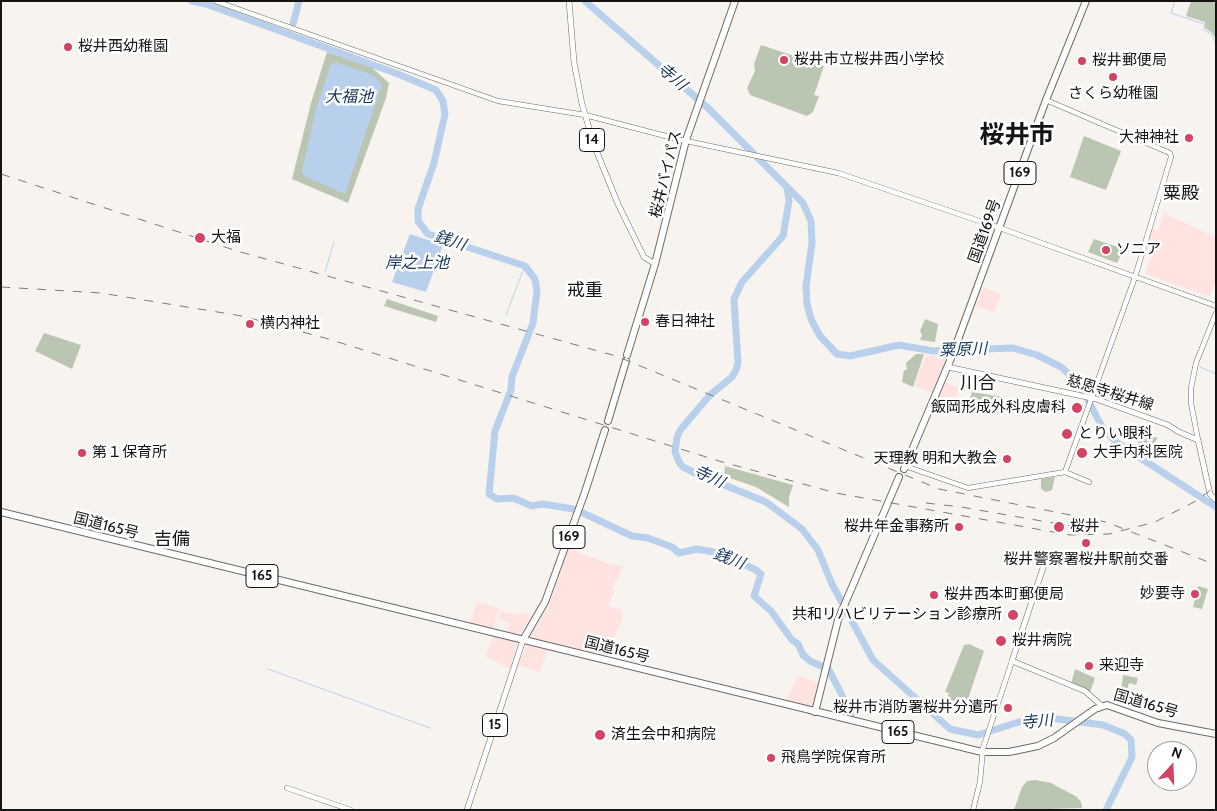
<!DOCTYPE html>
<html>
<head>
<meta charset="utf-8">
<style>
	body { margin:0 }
	#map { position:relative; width:1217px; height:811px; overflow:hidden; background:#f7f4ef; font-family:Cabin,sans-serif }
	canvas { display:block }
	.frame { position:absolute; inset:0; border:2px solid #151413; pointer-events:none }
	.north { position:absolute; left:1147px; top:741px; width:50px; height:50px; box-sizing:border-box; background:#fff; border:1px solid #a1a1a1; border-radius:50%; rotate:20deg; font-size:14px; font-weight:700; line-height:20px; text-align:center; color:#151413 }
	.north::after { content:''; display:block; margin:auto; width:18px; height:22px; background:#d24365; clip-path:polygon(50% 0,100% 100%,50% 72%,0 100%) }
</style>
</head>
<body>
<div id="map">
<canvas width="1217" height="811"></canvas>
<div class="frame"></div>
<div class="north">N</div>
</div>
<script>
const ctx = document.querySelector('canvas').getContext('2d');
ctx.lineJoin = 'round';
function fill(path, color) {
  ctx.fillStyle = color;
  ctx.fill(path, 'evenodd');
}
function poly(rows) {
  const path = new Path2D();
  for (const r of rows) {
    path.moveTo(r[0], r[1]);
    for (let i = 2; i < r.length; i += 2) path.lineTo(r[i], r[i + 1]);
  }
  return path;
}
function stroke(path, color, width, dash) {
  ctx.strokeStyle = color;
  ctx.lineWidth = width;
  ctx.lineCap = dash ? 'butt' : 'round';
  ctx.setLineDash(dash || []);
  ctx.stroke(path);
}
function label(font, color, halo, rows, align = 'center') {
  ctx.font = font + ' Cabin,"Noto Sans JP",sans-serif';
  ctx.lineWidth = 5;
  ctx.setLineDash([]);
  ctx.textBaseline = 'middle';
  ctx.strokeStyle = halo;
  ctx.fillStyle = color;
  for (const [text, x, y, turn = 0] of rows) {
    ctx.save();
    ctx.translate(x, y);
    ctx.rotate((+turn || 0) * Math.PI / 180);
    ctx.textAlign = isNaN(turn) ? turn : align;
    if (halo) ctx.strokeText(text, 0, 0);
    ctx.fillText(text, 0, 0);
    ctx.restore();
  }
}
const commercial = poly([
	[1164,213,1216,237,1216,283,1209,297,1145,274,1154,245,1148,243,1152,229,1158,231],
	[983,287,1001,294,995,313,976,306],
	[926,355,949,357,932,393,914,386],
	[945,382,959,388,955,406,938,398],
	[569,548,607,563,624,566,612,589,615,591,608,606,621,610,623,618,606,657,537,640,533,632,548,608],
	[477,601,499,608,493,629,470,624],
	[500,612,520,614,521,612,532,616,520,633,515,634,507,632,509,623,498,620],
	[493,635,514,641,517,644,510,669,485,657],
	[527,645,547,650,540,672,518,665],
	[798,675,818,683,812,708,786,701]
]);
const green = poly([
	[1191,1,1216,1,1216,39,1212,33,1205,28,1205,22,1186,16],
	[761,45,824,66,814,95,819,96,813,112,807,116,750,95,747,88,755,71,754,64],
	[327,52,371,67,389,83,386,98,348,203,292,179,311,103],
	[1084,136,1121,151,1106,190,1070,177],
	[1094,239,1124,249,1117,263,1088,252],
	[387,299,438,316,436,322,384,306],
	[925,319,938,324,935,342,920,340,922,335,920,331],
	[44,333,81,345,72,369,35,351],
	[916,354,924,354,913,387,902,382,904,370,907,370,906,363],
	[972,392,1003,397,1002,414,967,408],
	[1149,431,1155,433,1154,437,1158,438,1149,450,1149,454,1154,455,1151,458,1140,452,1143,447,1141,444,1140,446,1137,445,1140,438],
	[725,466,793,485,789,497,789,507,756,487,724,476],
	[1055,477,1052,490,1046,492,1041,489,1041,479],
	[1198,586,1208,589,1202,609,1193,607],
	[969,644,984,651,963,714,945,703,949,693,945,692,964,645],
	[1075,669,1095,678,1090,692,1071,684],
	[1123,675,1138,678,1136,685,1129,683,1127,691,1121,691],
	[1035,780,1051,783,1077,797,1081,802,1082,808,1014,810,1022,787,1027,781]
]);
const water = poly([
	[335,62,373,75,382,85,345,194,304,176,302,172,315,113,330,66],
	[410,234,443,245,426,292,392,282]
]);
const stream = poly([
	[1175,1,1171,13,1204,24,1204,30,1211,34,1216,43],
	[325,272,334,242],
	[506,315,524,268],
	[1200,367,1216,374],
	[268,669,430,728]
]);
const river = poly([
	[192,1,206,4,398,74,436,90,443,101,445,114,434,163,418,209,418,221,428,234,525,266,535,279,537,291,533,323,512,377,511,390,495,431,489,494,497,499,513,498,532,506,543,504,573,509],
	[585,1,708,108,803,203,811,221,812,243,806,286,807,304,811,319,820,336,837,354,850,356,899,345,933,351,1013,348,1037,355,1061,367,1073,378,1083,390,1102,427,1116,442,1216,507],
	[293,24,299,1],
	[787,187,789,201,783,236,742,282,734,299,738,363,736,370,732,377,710,395,681,429,677,437,675,452,679,462,683,467,695,473,766,502,802,529,818,550,832,584,873,660,950,729,978,735,1019,722,1050,718,1103,725,1125,734,1131,740,1132,757,1106,810],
	[583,513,632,536,648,538,672,547,679,553,697,549,719,553,756,570,761,574,754,596,771,611,792,640,798,644,803,655,810,661,821,666],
	[828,668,851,713,851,718]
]);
const minor = poly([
	[215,1,498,101,585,115,677,139,838,173,1000,228,1216,306],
	[1046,100,1170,153,1171,157,1135,277,1065,472],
	[1198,440,1191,403,1191,388,1196,363,1216,313],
	[905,466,968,488,1065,472,1089,482],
	[287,788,351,810],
	[973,810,980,782,983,748,1012,661]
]);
const major = poly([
	[569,1,574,62,582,104,594,145,618,204,644,257,655,264],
	[948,367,1096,399,1168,425,1179,432,1198,440,1210,494,1216,500],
	[1044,565,1012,661,1085,691,1102,706],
	[467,810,523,640]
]);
const highway = poly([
	[627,355,655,264,686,140,735,1],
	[608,421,626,361],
	[904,469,952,356,1046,100,1086,1],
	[1,512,982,752,1009,752,1038,746,1054,738,1095,709,1107,705,1158,723,1216,734],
	[523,640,545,602,585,492,605,430],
	[815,712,838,620,899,477]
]);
const rail = poly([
	[1,174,237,251,616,356,939,489,1106,522,1216,565],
	[1,287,101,293,242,316,325,338,719,461,836,493,1070,535,1109,534,1155,522,1196,501,1216,486],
	[926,503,961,507,1082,528,1101,529]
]);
const markers = [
	[68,47,5,"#d24365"],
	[784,60,5,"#d24365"],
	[1082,61,5,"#d24365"],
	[1113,77,5,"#d24365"],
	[1189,138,5,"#d24365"],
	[200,238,6,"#d24365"],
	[1106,250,5,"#d24365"],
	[645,322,5,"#d24365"],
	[250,324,5,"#d24365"],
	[1077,408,6,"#d24365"],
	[1067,434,6,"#d24365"],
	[82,453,5,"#d24365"],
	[1082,453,6,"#d24365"],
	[1007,459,5,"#d24365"],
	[959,527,5,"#d24365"],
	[1059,527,6,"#d24365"],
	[1086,543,5,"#d24365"],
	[1195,594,5,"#d24365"],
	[934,595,5,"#d24365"],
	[1013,615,6,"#d24365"],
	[1001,641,6,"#d24365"],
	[1089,666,5,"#d24365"],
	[1008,708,5,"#d24365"],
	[600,735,6,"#d24365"],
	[771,758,5,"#d24365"]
];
const shields = [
	[592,140,25],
	[1020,173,32],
	[569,537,32],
	[262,576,32],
	[495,725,25],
	[898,732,32]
];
const shieldNames = [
	["14",592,140],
	["169",1020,173],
	["169",569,537],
	["165",262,576],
	["15",495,725],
	["165",898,732]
];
const poiNames = [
	["桜井西幼稚園",78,47],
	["桜井市立桜井西小学校",794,60],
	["桜井郵便局",1092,61],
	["さくら幼稚園",1113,94,"center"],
	["大神神社",1179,138,"right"],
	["大福",211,238],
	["ソニア",1116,250],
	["春日神社",655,322],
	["横内神社",260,324],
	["飯岡形成外科皮膚科",1066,408,"right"],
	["とりい眼科",1078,434],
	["第１保育所",92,453],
	["大手内科医院",1093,453],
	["天理教 明和大教会",997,459,"right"],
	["桜井年金事務所",949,527,"right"],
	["桜井",1070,527],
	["桜井警察署桜井駅前交番",1086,560,"center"],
	["妙要寺",1185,594,"right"],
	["桜井西本町郵便局",944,595],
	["共和リハビリテーション診療所",1002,615,"right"],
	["桜井病院",1012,641],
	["来迎寺",1099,666],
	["桜井市消防署桜井分遣所",998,708,"right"],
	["済生会中和病院",611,735],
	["飛鳥学院保育所",781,758]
];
const streetNames = [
	["桜井バイパス",666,174,-76],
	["国道169号",985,231,-70],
	["慈恩寺桜井線",1110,393,17],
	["国道165号",106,526,14],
	["国道165号",617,650,14],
	["国道165号",1146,704,16]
];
const waterNames = [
	["寺川",672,77,41],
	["大福池",349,97],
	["銭川",450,241,18],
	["岸之上池",417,263],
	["粟原川",963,350,-2],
	["寺川",709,477,25],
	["銭川",729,559,21],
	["寺川",1037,722,-5]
];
const quarterNames = [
	["粟殿",1181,194],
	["戒重",585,291],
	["川合",978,384],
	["吉備",172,540]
];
const townNames = [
	["桜井市",1017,136]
];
fill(commercial, '#fee3e1');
fill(green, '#bac5b2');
fill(water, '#b9d0ec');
stroke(stream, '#b9d0ec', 1);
stroke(river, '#b9d0ec', 7);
stroke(minor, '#6d6a66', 5.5);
stroke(major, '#6d6a66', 6);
stroke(highway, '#6d6a66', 8);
stroke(minor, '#fff', 4.5);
stroke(major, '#fff', 5);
stroke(highway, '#fff', 6);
stroke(rail, '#7c7a77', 1, [9, 9]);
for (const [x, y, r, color] of markers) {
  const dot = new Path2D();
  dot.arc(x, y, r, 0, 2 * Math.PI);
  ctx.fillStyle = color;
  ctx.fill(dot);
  stroke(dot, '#fff', 2);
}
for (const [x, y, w] of shields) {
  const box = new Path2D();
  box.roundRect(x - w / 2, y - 11.5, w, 23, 4);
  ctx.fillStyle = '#fff';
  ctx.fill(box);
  stroke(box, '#151413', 1);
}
label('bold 14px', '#151413', null, shieldNames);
label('15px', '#151413', '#fff', poiNames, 'left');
label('15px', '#151413', '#fff', streetNames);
label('italic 16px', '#16355a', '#fff', waterNames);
label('18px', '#151413', '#fff', quarterNames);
label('bold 25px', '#151413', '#fff', townNames);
</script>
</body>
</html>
